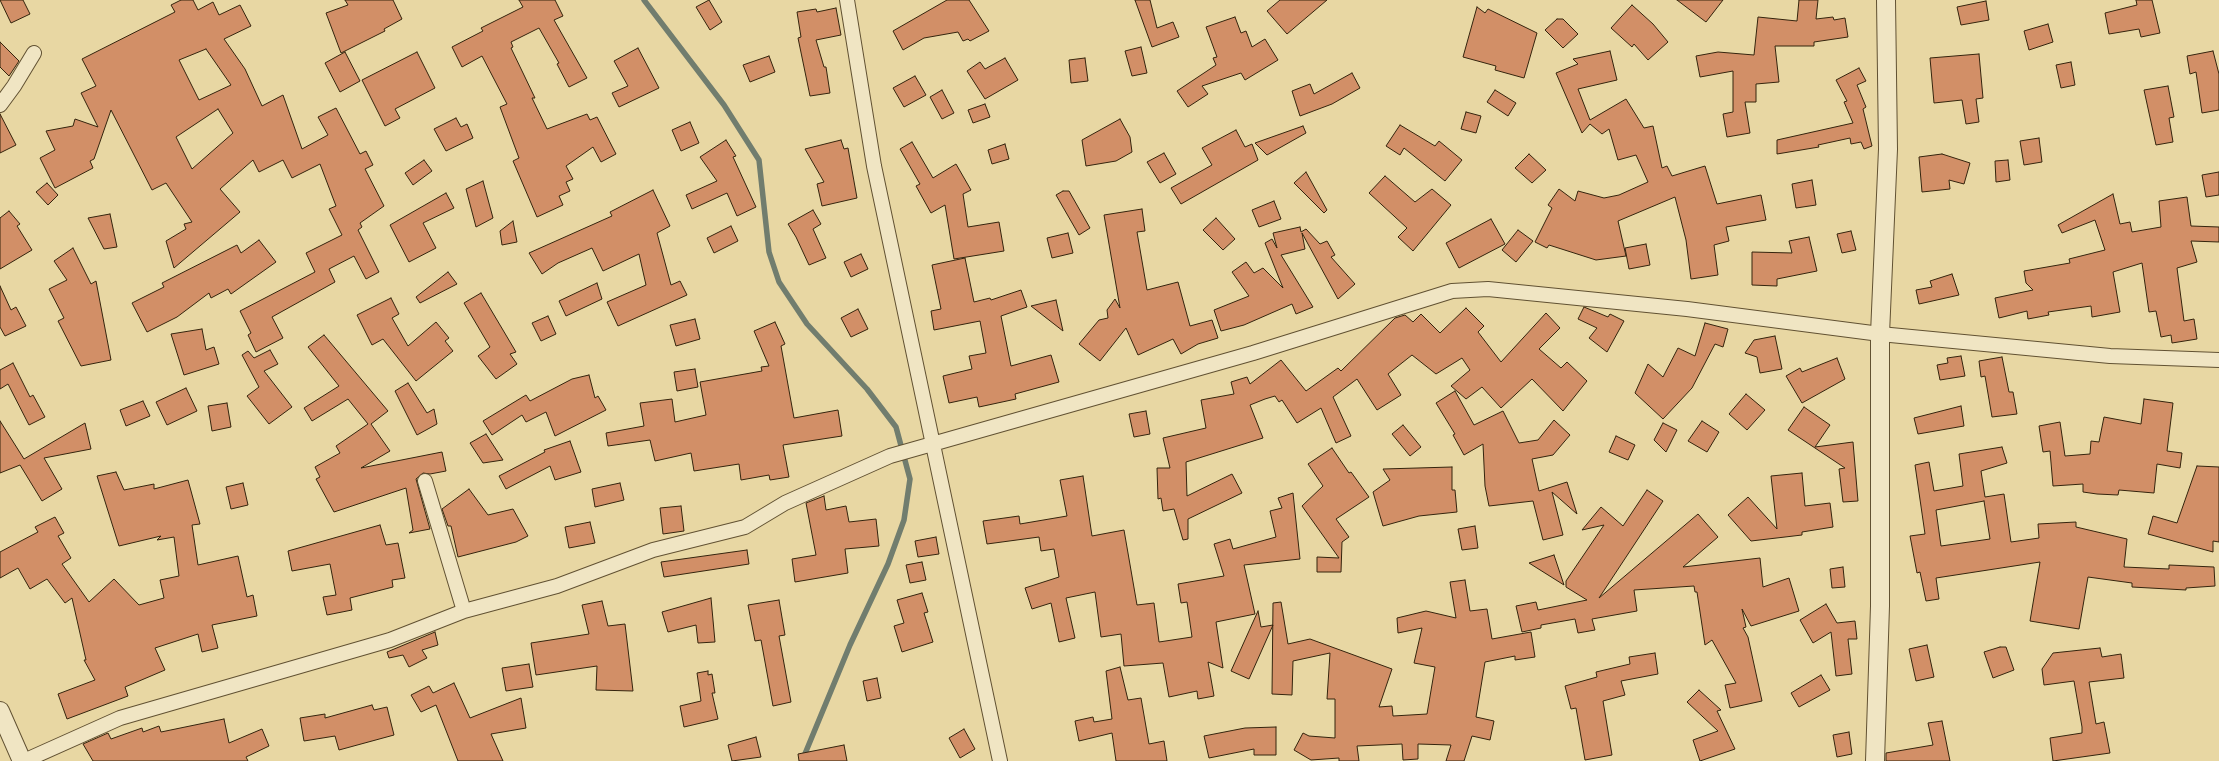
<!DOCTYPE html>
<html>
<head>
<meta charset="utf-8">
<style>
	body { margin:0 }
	canvas { display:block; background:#e8d7a3 }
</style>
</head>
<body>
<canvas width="2219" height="761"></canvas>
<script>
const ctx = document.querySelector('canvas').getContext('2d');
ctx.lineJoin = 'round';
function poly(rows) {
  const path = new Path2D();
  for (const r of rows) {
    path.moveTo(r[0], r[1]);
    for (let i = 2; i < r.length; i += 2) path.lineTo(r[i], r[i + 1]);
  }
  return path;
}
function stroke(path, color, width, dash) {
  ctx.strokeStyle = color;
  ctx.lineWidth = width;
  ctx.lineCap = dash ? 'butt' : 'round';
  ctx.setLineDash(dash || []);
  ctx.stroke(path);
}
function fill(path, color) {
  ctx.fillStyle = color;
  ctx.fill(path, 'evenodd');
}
const stream = poly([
	[644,0,724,105,759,160,769,252,779,282,807,324,867,389,896,427,910,479,904,520,888,564,850,645,802,761]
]);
const building = poly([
	[0,0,23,0,30,14,11,23,0,0],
	[181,0,193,0,198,10,213,2,219,15,240,5,251,26,224,39,245,69,262,106,283,95,302,149,328,135,318,117,336,108,360,154,366,151,373,165,365,169,384,206,360,223,362,227,358,230,379,272,366,279,354,256,329,269,335,282,272,317,283,338,256,352,248,335,251,333,240,311,315,272,306,253,342,235,329,209,336,206,320,164,292,178,283,160,259,172,253,160,220,189,240,212,174,268,166,241,186,229,184,224,192,222,166,183,152,190,111,110,94,159,90,161,93,168,55,188,40,158,55,150,46,131,73,126,75,119,98,127,81,93,96,86,82,59,175,12,171,5,181,0],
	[206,49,231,85,199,100,179,60,206,49],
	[218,109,233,133,192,169,176,137,218,109],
	[345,0,393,0,402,19,384,29,385,31,341,53,326,13,348,5,345,0],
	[519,0,555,0,563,16,554,20,587,78,569,87,557,64,559,63,539,28,511,42,513,47,511,48,535,98,532,98,547,129,587,114,590,120,597,117,616,154,601,162,593,147,566,166,573,179,566,182,570,191,559,196,563,205,537,217,513,161,519,158,500,107,507,104,482,56,462,67,452,47,483,31,481,28,523,7,519,0],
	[709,0,722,22,710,30,696,7,709,0],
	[947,0,969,0,989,31,970,41,968,39,963,41,958,32,924,38,903,50,893,31,947,0],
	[1135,0,1150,0,1157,28,1173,22,1179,37,1152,47,1135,0],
	[1280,0,1327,0,1287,34,1267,11,1280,0],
	[1677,0,1723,0,1706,22,1677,0],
	[1799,0,1818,0,1816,19,1833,17,1834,20,1845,18,1848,37,1814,42,1814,46,1775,46,1779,82,1756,84,1756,102,1745,102,1750,133,1727,137,1723,114,1733,112,1733,71,1700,77,1696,56,1718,52,1754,55,1758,17,1797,21,1799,0],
	[2136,0,2152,0,2160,33,2141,37,2139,29,2109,34,2105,13,2137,5,2136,0],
	[1986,1,1989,20,1961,25,1957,7,1986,1],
	[1632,5,1653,24,1668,42,1648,60,1634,44,1632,47,1611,28,1632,5],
	[1477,7,1485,13,1488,9,1537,33,1524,78,1495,70,1496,66,1463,57,1477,7],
	[836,8,841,35,816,40,824,67,826,67,830,93,810,96,798,38,801,37,797,12,816,9,817,12,836,8],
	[1235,17,1241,33,1246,31,1252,47,1265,39,1278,60,1245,80,1241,73,1202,86,1208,94,1188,107,1177,91,1216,65,1213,58,1217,57,1206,27,1235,17],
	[1557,19,1563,19,1578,34,1563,48,1545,30,1557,19],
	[2048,24,2053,42,2029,50,2024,31,2048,24],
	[0,42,19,61,9,76,0,67,0,42],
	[1141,47,1147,73,1132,76,1125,51,1141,47],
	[638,48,659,88,619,107,612,93,628,86,614,61,638,48],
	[1610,51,1617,80,1578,89,1590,120,1626,99,1644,128,1653,126,1662,168,1667,166,1672,176,1705,166,1717,204,1761,195,1766,220,1726,227,1729,241,1714,245,1718,275,1691,279,1686,240,1675,197,1618,221,1626,256,1596,260,1549,245,1547,248,1535,242,1552,208,1548,205,1559,189,1575,201,1578,191,1604,198,1619,195,1648,182,1636,155,1618,160,1609,129,1602,134,1590,124,1582,133,1556,73,1578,64,1573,59,1610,51],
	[2213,51,2219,74,2219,110,2202,113,2196,72,2190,74,2187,56,2213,51],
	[345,52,360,81,340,92,325,63,345,52],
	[417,52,435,88,395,109,400,118,385,126,362,80,417,52],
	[1979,54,1983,98,1976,99,1979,122,1966,124,1962,100,1934,103,1930,58,1979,54],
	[769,56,775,72,750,82,743,65,769,56],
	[1005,58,1018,80,985,99,967,71,980,62,985,69,1005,58],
	[1085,58,1088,81,1071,83,1069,60,1085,58],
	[2071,62,2075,85,2061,88,2056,65,2071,62],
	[1859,68,1866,81,1857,85,1866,107,1863,109,1872,146,1864,149,1861,142,1851,144,1850,138,1818,145,1819,147,1777,154,1777,140,1853,123,1844,102,1847,101,1836,80,1859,68],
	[1352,73,1360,88,1332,104,1300,116,1292,91,1310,84,1314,94,1352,73],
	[915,76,926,95,904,107,893,88,915,76],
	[2168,86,2174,117,2169,118,2173,142,2156,145,2144,90,2168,86],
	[942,90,954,113,942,119,930,97,942,90],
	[1495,90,1516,103,1508,116,1487,102,1495,90],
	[985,104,990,117,973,123,968,110,985,104],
	[1466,112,1481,116,1476,133,1461,129,1466,112],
	[0,114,16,145,0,153,0,114],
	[456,118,461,127,467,124,473,138,446,151,434,129,456,118],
	[1120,119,1130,137,1132,152,1116,161,1086,166,1082,140,1120,119],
	[690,122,699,143,681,151,672,130,690,122],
	[1400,125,1435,146,1439,141,1462,160,1445,181,1404,148,1400,155,1386,146,1400,125],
	[1303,126,1306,133,1267,155,1255,143,1303,126],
	[1236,130,1245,147,1252,144,1258,160,1181,204,1171,188,1212,165,1202,148,1236,130],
	[2039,138,2042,162,2024,165,2020,141,2039,138],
	[726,140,736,156,733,157,756,207,737,216,727,193,692,209,686,195,717,181,700,157,726,140],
	[841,140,844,149,848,148,857,198,822,206,817,184,824,182,805,149,841,140],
	[912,142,933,178,956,164,971,190,963,194,968,227,999,222,1004,251,954,259,945,205,931,213,916,186,920,184,900,149,912,142],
	[1005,144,1009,159,992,164,988,150,1005,144],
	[1164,153,1176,174,1160,183,1147,162,1164,153],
	[1529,154,1546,170,1532,183,1515,168,1529,154],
	[1942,154,1970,163,1964,184,1949,180,1950,189,1922,192,1919,157,1942,154],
	[424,160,432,171,413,185,405,173,424,160],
	[2008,160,2010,180,1996,182,1995,161,2008,160],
	[1306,172,1327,210,1324,213,1294,183,1306,172],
	[2219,172,2219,195,2206,197,2202,175,2219,172],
	[1385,176,1415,202,1432,189,1451,205,1413,251,1398,237,1407,228,1369,193,1385,176],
	[1812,180,1816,205,1796,208,1792,184,1812,180],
	[483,181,493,218,476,227,466,189,483,181],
	[47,183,58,195,48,205,36,192,47,183],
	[653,190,670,226,657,233,671,285,680,281,687,295,618,326,607,302,646,285,639,254,603,271,592,248,558,263,542,274,529,253,612,216,610,212,653,190],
	[1063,191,1069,191,1090,228,1079,235,1056,195,1063,191],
	[446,193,454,208,423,223,436,248,409,262,390,225,446,193],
	[2113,194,2120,224,2130,222,2132,232,2161,227,2159,201,2187,197,2191,226,2219,227,2219,242,2191,241,2197,262,2177,268,2184,321,2194,319,2197,339,2172,343,2171,335,2161,337,2156,311,2149,312,2142,263,2113,272,2120,312,2092,317,2091,306,2048,312,2049,315,2028,319,2027,311,1999,318,1995,298,2033,290,2026,283,2024,271,2070,263,2069,259,2105,250,2095,220,2062,233,2058,225,2113,194],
	[1274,201,1281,219,1259,227,1252,210,1274,201],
	[1142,209,1145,231,1137,232,1147,290,1178,282,1190,326,1212,320,1218,338,1198,344,1181,354,1173,339,1138,355,1126,328,1100,361,1079,344,1099,320,1108,318,1107,310,1115,299,1120,308,1104,215,1142,209],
	[813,210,821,224,813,229,826,258,809,265,796,237,788,224,813,210],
	[9,211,20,224,17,226,32,250,0,269,0,218,9,211],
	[110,214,117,247,104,249,88,218,110,214],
	[1216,218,1235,239,1223,250,1203,230,1216,218],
	[1491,219,1505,244,1459,268,1446,243,1491,219],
	[513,221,517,242,502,245,500,231,513,221],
	[731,226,738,241,714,253,707,238,731,226],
	[1300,227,1301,232,1306,229,1320,244,1327,241,1335,255,1331,257,1355,284,1338,299,1302,233,1305,249,1281,255,1313,307,1296,314,1292,304,1244,325,1221,331,1214,310,1249,296,1232,272,1246,262,1254,273,1263,268,1283,288,1265,243,1272,239,1277,248,1273,233,1300,227],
	[1518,230,1533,241,1516,262,1502,250,1518,230],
	[1851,231,1856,250,1842,253,1837,234,1851,231],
	[1068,233,1073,253,1052,258,1047,238,1068,233],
	[1809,237,1817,271,1777,279,1777,286,1752,285,1752,252,1792,253,1789,241,1809,237],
	[259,240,276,262,231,294,228,289,211,298,209,293,177,317,147,332,132,303,164,287,162,283,237,245,241,253,259,240],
	[1646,244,1650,265,1629,269,1625,248,1646,244],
	[73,248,91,284,96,281,111,360,81,366,58,321,64,318,49,289,67,280,54,261,73,248],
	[861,254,868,269,851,277,844,262,861,254],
	[965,258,974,302,990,298,991,300,1021,290,1027,307,1001,316,1011,366,1051,355,1059,382,1015,394,1016,399,979,407,977,397,949,403,943,376,972,369,969,356,986,353,980,321,934,330,931,311,941,309,932,265,965,258],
	[448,272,457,284,420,303,416,297,448,272],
	[1952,274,1959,295,1919,304,1916,290,1932,287,1930,281,1952,274],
	[597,283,602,299,566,316,559,301,597,283],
	[0,286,11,310,16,307,26,326,5,336,0,327,0,286],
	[481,293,516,352,510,354,517,364,496,379,478,356,490,347,464,303,481,293],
	[391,298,399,314,392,318,408,346,436,322,449,338,445,341,453,351,416,381,383,339,372,345,357,315,391,298],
	[1056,300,1063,331,1031,306,1056,300],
	[1584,307,1608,317,1610,314,1624,321,1607,352,1589,338,1597,328,1578,319,1584,307],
	[1466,308,1484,326,1478,332,1501,362,1546,313,1560,328,1539,349,1561,368,1567,362,1587,381,1563,411,1532,379,1501,408,1482,387,1466,399,1451,386,1470,370,1462,358,1436,374,1412,355,1388,374,1401,395,1377,410,1357,379,1333,397,1351,436,1336,443,1321,408,1297,423,1282,400,1279,402,1275,396,1265,399,1250,405,1263,438,1186,462,1187,496,1232,474,1242,493,1188,519,1188,539,1183,540,1174,509,1163,511,1161,498,1158,499,1157,468,1170,468,1163,438,1206,428,1201,400,1234,394,1231,382,1247,377,1250,384,1281,360,1306,391,1338,368,1341,371,1395,318,1405,315,1413,322,1421,314,1440,333,1466,308],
	[858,309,868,329,851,337,841,318,858,309],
	[548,316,556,334,541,341,532,323,548,316],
	[695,319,700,339,676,346,670,325,695,319],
	[775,322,785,344,781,346,794,418,838,410,842,436,783,445,789,477,770,480,769,475,741,480,739,464,694,471,691,453,655,461,650,440,608,446,606,433,644,426,640,403,672,399,675,422,706,415,700,382,762,371,761,367,769,366,754,331,775,322],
	[1705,323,1728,329,1723,347,1715,344,1692,388,1663,419,1635,393,1648,364,1663,377,1678,348,1695,356,1705,323],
	[202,329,206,350,214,347,219,364,184,375,171,334,202,329],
	[324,335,388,411,371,424,390,451,361,468,442,452,446,471,430,474,423,473,416,479,430,529,409,533,413,530,406,488,334,512,316,479,320,477,315,467,340,453,336,446,368,424,348,399,312,421,304,408,339,386,308,347,324,335],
	[1775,336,1782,369,1760,373,1757,357,1745,353,1754,340,1775,336],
	[270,350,278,364,264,371,292,407,269,424,247,396,259,387,242,355,248,351,254,358,270,350],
	[1961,356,1965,376,1940,380,1937,365,1948,363,1947,358,1961,356],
	[2002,357,2009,392,2013,392,2017,414,1992,417,1985,376,1981,377,1979,361,2002,357],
	[1837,358,1845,379,1802,403,1786,376,1800,368,1802,372,1837,358],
	[13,363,30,397,33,395,45,417,29,425,8,384,0,389,0,370,13,363],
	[695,369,698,387,677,391,674,372,695,369],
	[589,375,595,398,598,396,606,410,555,436,546,412,526,422,522,415,492,435,483,421,526,395,530,401,572,379,589,375],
	[408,383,427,413,434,409,437,424,417,435,395,391,408,383],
	[186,388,197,411,167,425,156,402,186,388],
	[1455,391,1474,425,1503,411,1519,443,1538,440,1554,420,1570,435,1553,455,1532,459,1539,491,1567,482,1577,514,1552,492,1563,535,1543,540,1533,501,1489,506,1485,486,1483,444,1464,455,1453,435,1455,434,1436,403,1455,391],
	[1746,394,1765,410,1747,430,1729,414,1746,394],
	[2144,399,2173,403,2167,451,2182,453,2180,468,2157,464,2154,493,2119,490,2118,495,2097,494,2083,492,2083,484,2053,486,2050,451,2043,452,2039,426,2060,422,2065,456,2090,454,2091,441,2099,442,2104,417,2141,424,2144,399],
	[143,401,150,416,126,426,120,410,143,401],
	[227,403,231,427,212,431,208,406,227,403],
	[1961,406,1964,426,1918,434,1914,418,1961,406],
	[1804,407,1830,425,1815,447,1853,442,1858,501,1843,502,1839,469,1845,468,1788,430,1804,407],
	[1146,411,1150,434,1134,437,1129,414,1146,411],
	[0,421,24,459,85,423,91,449,44,458,62,489,42,501,20,465,0,473,0,421],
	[1702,421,1719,432,1707,452,1688,441,1702,421],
	[1663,423,1677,430,1666,452,1654,440,1663,423],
	[1403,425,1421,447,1410,456,1392,434,1403,425],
	[486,434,503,460,483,463,470,443,486,434],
	[1616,436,1635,445,1628,460,1609,452,1616,436],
	[570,441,581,472,555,480,550,466,506,489,499,476,545,452,544,450,570,441],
	[2002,447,2007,463,1981,471,1985,497,2004,494,2011,542,2039,538,2038,524,2076,522,2076,527,2127,539,2124,567,2169,569,2169,565,2214,567,2215,586,2186,588,2186,590,2132,587,2132,583,2088,577,2079,629,2030,621,2040,562,1936,578,1939,599,1926,601,1920,572,1917,573,1910,536,1925,534,1915,465,1929,462,1934,491,1963,486,1959,454,2002,447],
	[1984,501,1990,539,1941,546,1936,510,1984,501],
	[1332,448,1349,473,1351,472,1369,497,1336,519,1349,537,1342,542,1341,572,1317,572,1317,557,1339,558,1302,506,1323,486,1308,464,1332,448],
	[2197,466,2219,467,2219,542,2213,541,2213,552,2148,534,2153,516,2177,523,2197,466],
	[1452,467,1452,490,1455,490,1457,512,1419,516,1383,526,1373,492,1390,480,1383,469,1452,467],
	[116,472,124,490,154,484,154,489,188,480,200,524,192,525,198,565,238,556,247,597,253,595,257,616,212,625,218,648,202,652,198,634,155,648,165,670,125,687,128,696,67,719,58,694,95,680,84,660,86,660,72,598,65,603,47,579,30,589,18,568,0,578,0,552,38,532,35,527,55,517,64,533,58,536,71,558,62,564,89,602,114,579,139,605,164,598,160,580,179,576,174,537,157,540,161,536,119,546,97,476,116,472],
	[1802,473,1805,506,1830,503,1833,527,1802,532,1802,535,1751,541,1728,515,1748,497,1777,529,1771,476,1802,473],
	[1083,476,1092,536,1124,530,1137,605,1154,603,1159,642,1192,637,1187,602,1181,603,1178,584,1224,576,1214,544,1230,539,1233,549,1276,537,1270,511,1282,508,1278,498,1293,493,1300,559,1244,565,1255,614,1216,622,1223,668,1208,662,1214,696,1198,699,1197,691,1169,697,1163,663,1124,666,1121,634,1101,637,1095,592,1066,598,1075,638,1059,642,1051,603,1032,609,1025,588,1059,577,1054,549,1041,551,1039,537,987,544,983,521,1019,516,1020,524,1067,516,1060,480,1083,476],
	[243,483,248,505,231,509,226,487,243,483],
	[620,483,624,500,595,507,592,489,620,483],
	[469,489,488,515,513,509,528,536,516,542,458,557,451,526,448,526,442,509,469,489],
	[1647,490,1663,501,1599,598,1698,514,1718,537,1683,567,1760,558,1763,587,1789,578,1799,611,1751,626,1742,609,1746,627,1743,628,1748,637,1762,701,1730,708,1725,685,1736,683,1712,640,1705,645,1697,592,1695,592,1694,586,1634,590,1637,611,1592,619,1595,630,1578,633,1575,619,1541,625,1541,628,1522,632,1516,606,1536,602,1538,610,1587,600,1566,587,1566,581,1604,525,1582,530,1601,507,1623,526,1647,490],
	[824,496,826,510,846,506,849,522,876,519,879,546,845,549,848,573,795,582,792,559,816,555,806,503,824,496],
	[681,506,684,531,663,534,660,508,681,506],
	[590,522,595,543,569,548,565,527,590,522],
	[380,525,386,545,398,543,405,578,392,580,393,587,350,598,352,610,327,615,323,597,336,595,330,564,292,571,288,551,380,525],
	[1475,526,1478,548,1462,550,1458,529,1475,526],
	[936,537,939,554,918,557,915,541,936,537],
	[747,550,749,564,664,577,661,562,747,550],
	[1554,555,1564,585,1529,563,1554,555],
	[922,562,926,580,910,583,906,565,922,562],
	[1843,567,1845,587,1832,588,1830,569,1843,567],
	[1465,580,1470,611,1487,609,1492,639,1531,632,1535,657,1515,660,1515,656,1485,662,1476,717,1494,721,1490,740,1472,736,1464,761,1446,761,1451,745,1418,744,1418,759,1403,760,1402,744,1357,746,1359,761,1339,761,1339,758,1311,760,1294,750,1303,733,1309,736,1335,738,1335,699,1327,699,1330,653,1293,661,1292,695,1272,694,1273,603,1281,602,1288,644,1310,639,1392,669,1379,707,1392,706,1393,716,1427,714,1435,667,1414,663,1422,628,1398,633,1397,618,1426,611,1456,618,1450,582,1465,580],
	[922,593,928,612,924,613,933,642,902,652,894,626,904,623,897,600,922,593],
	[711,598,715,642,698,643,696,625,668,632,662,612,711,598],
	[779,600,785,635,779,636,791,702,773,706,761,640,755,641,748,605,779,600],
	[602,601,608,626,625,624,633,691,596,690,597,666,536,675,531,643,589,634,582,605,602,601],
	[1826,604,1837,623,1855,621,1857,639,1848,639,1852,674,1836,676,1831,632,1813,643,1800,620,1826,604],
	[1258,611,1261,627,1273,625,1249,679,1231,671,1258,611],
	[435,632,438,645,422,650,427,658,409,667,403,655,389,658,387,652,435,632],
	[1927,645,1934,677,1916,681,1909,649,1927,645],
	[2000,647,2006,647,2014,670,1993,678,1984,652,2000,647],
	[2100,648,2102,657,2121,654,2124,678,2089,682,2096,724,2104,722,2110,753,2053,761,2050,738,2082,733,2082,727,2074,681,2044,685,2042,669,2053,653,2100,648],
	[1655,653,1658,674,1621,681,1625,695,1603,701,1612,755,1585,760,1576,708,1571,709,1565,686,1597,677,1596,672,1630,664,1629,657,1655,653],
	[529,664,533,687,506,691,502,668,529,664],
	[1120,667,1128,700,1141,698,1149,744,1164,741,1167,761,1116,761,1112,733,1079,741,1075,721,1093,717,1094,722,1112,719,1106,671,1120,667],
	[708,671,708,675,712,674,715,693,712,693,718,719,684,727,680,706,701,701,697,673,708,671],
	[1821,675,1830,690,1799,707,1791,693,1821,675],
	[877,678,881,698,867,701,863,681,877,678],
	[454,683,470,718,521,698,526,728,491,734,503,761,458,761,436,705,421,712,411,695,429,686,433,693,454,683],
	[1699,690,1721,710,1717,711,1735,749,1700,761,1693,740,1718,731,1687,702,1699,690],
	[372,705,374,710,387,707,394,735,339,750,335,736,304,741,300,718,325,714,325,718,372,705],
	[224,719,229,743,262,729,269,746,246,757,248,761,93,761,83,744,108,733,111,739,142,728,143,732,159,726,161,732,224,719],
	[1942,721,1950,761,1886,761,1886,753,1933,745,1928,723,1942,721],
	[1276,727,1276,755,1254,755,1254,749,1209,758,1204,736,1245,728,1276,727],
	[964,729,975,749,960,758,949,738,964,729],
	[1849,732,1852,754,1837,757,1833,735,1849,732],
	[756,737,761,757,732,761,728,745,756,737],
	[844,745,847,761,799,761,798,754,844,745]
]);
const minor = poly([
	[847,0,874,166,1000,761],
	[0,105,14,86,34,53],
	[425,481,464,611],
	[24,761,120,718,390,640,464,611,557,586,653,550,745,527,785,503,890,456,1253,353,1452,291,1488,289,1687,309,1880,334,2110,356,2219,360]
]);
const tertiary = poly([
	[0,711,22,761],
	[1875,761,1880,606,1880,334,1888,149,1886,0]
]);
stroke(stream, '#717d6e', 5.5);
fill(building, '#d28f67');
stroke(building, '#34240d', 1);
stroke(minor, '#615132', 16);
stroke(tertiary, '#615132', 20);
stroke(minor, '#f0e5c3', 14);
stroke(tertiary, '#f0e5c3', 18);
</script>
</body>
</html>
